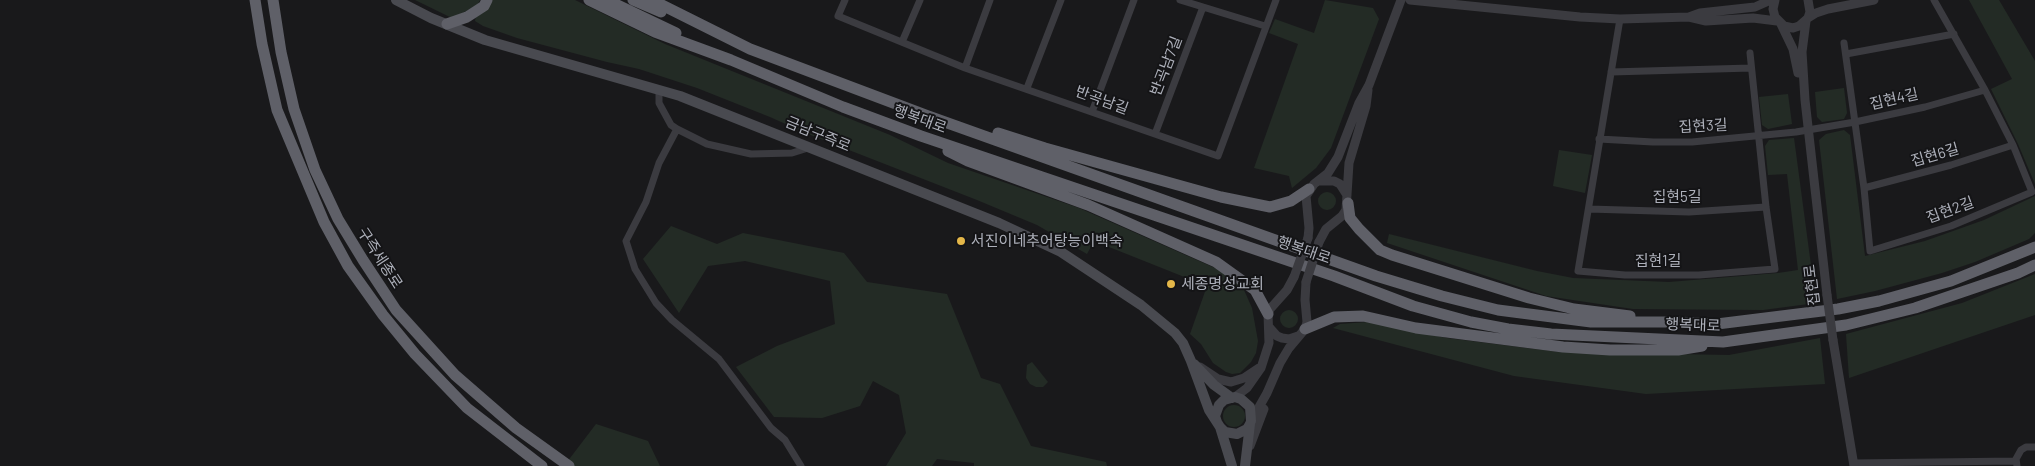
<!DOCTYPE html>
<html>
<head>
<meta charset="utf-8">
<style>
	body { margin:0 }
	canvas { display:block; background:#19191b }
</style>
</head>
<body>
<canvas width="2035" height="466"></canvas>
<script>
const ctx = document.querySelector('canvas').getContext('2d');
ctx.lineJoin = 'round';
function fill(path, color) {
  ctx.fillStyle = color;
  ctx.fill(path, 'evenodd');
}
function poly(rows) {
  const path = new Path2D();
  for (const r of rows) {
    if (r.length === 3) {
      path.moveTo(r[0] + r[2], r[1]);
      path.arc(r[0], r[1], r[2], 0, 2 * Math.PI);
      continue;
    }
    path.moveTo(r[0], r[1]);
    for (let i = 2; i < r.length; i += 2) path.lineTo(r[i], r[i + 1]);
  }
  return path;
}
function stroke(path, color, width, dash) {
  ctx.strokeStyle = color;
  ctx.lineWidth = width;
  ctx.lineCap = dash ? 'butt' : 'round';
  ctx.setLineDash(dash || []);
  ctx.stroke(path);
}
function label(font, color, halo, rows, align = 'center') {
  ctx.font = font + ' Barlow,"Noto Sans KR",sans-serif';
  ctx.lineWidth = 4;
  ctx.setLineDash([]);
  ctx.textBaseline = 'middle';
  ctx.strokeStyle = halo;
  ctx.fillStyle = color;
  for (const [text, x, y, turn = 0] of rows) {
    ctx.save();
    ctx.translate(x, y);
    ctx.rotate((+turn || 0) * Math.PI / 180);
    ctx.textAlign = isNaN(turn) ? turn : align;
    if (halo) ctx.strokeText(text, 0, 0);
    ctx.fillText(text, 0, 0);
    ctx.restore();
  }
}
const green = poly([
	[415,0,480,0,477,6,452,18],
	[490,0,575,0,665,44,890,135,948,163,1079,208,1224,272,1235,280,1244,290,1252,308,1258,341,1256,353,1251,362,1240,373,1232,374,1226,372,1213,363,1201,344,1190,334,1207,286,1094,241,1087,254,1037,225,977,200,808,134,770,117,697,88,639,69,607,62,517,38,483,26,475,21,476,15],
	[1325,0,1373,8,1379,19,1331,148,1316,168,1292,188,1289,176,1254,168,1298,44,1269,33,1275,19,1314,33],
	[1969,0,1999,0,2035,61,2035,184,2018,144,1991,89,2012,79],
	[1844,88,1847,113,1844,119,1822,122,1817,117,1815,92],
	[1788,94,1792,124,1768,129,1762,125,1759,97],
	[1844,130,1850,135,1865,256,1925,241,1984,220,2035,196,2035,233,2029,239,1975,262,1942,273,1875,291,1837,299,1819,140,1826,134],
	[1794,138,1816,303,1763,310,1633,309,1546,296,1387,243,1389,234,1537,271,1573,278,1669,282,1778,273,1798,270,1787,174,1768,175,1765,146,1769,140],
	[1559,150,1592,155,1585,193,1553,186],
	[1327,201,9],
	[671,226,717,244,743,233,844,253,867,282,947,294,981,378,1000,384,1031,446,1106,462,1107,466,974,466,974,463,937,459,932,466,886,466,906,433,899,395,873,381,860,406,822,418,774,417,736,367,777,346,835,324,830,281,745,261,708,266,679,313,643,259],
	[2035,274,2035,315,1849,378,1846,334,1962,303],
	[1289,319,9],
	[1368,322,1447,338,1559,352,1729,355,1820,338,1825,384,1646,394,1514,376,1333,328,1340,324],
	[1032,362,1048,382,1043,387,1036,387,1030,384,1026,378,1027,365],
	[1234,416,11],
	[596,424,648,441,660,466,564,466]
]);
const minor = poly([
	[845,0,838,16,965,68,1218,156,1276,0],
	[1180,0,1265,26],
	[1620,19,1578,271,1625,275,1699,275,1775,269,1766,207,1750,53],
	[902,42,920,0],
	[1844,43,1864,188,1870,251,1951,226,2032,192,2013,145,1985,90,1934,0],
	[1846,54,1954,34],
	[965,68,990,0],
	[1611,72,1751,68],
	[1027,88,1061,0],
	[659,89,659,103,671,125,677,129],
	[1092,112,1134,0],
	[1155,134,1203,7],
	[1599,139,1653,142,1692,142,1796,132,1855,122,1925,107,1985,90],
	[1864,188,1951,165,2013,145],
	[1589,209,1689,212,1766,207],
	[1853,463,2016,461],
	[801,466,785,440,771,428,719,359,672,320,656,303,635,269,626,241,646,202,659,163,677,129,707,144,751,154,792,153,808,148],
	[2017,466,2016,459,2021,450,2026,447,2035,447]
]);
const tertiary = poly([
	[1410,0,1580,17,1620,19,1689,17],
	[1771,0,1755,7,1700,13,1689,17,1706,21,1753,18,1777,21],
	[1775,0,1773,9,1775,17,1784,26,1793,28,1799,26,1808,18,1810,12,1808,0],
	[1808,18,1816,13,1828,9,1874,0],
	[1806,21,1802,52,1805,100,1827,295],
	[1781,24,1793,49,1798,73],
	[1320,181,1334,181,1340,184,1347,195],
	[1308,238,1309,228,1306,196,1314,184,1328,173,1338,157,1359,103,1369,85,1401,0],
	[1319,242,1326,229,1342,216,1346,210,1349,163,1366,106,1368,90],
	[1269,327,1277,336,1282,338,1289,339,1298,336],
	[1833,340,1854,466],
	[1200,367,1218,379,1231,382,1244,378,1259,368],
	[1235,397,1247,388,1261,368,1269,343,1268,314,1270,309,1287,290,1294,277],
	[1250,423,1267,393,1280,363,1289,348,1305,329,1307,322,1305,300,1306,282],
	[1250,446,1264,409]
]);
const secondary = poly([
	[396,0,431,18,485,40,680,96,999,223,1061,252,1141,305,1175,333,1183,343,1191,361,1209,410,1220,427,1232,466],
	[1194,364,1214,385,1232,398],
	[1217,422,1215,416,1219,405,1224,400,1235,397,1241,399,1250,407,1251,421],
	[1220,427,1225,432,1237,434,1247,429,1250,424],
	[1245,466,1250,424]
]);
const trunk = poly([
	[255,0,262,44,277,110,324,222,348,266,383,315,415,354,467,408,542,466],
	[273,0,281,52,294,109,315,170,338,219,363,260,396,310,455,375,516,428,569,466],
	[589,0,655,32,731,60,843,107,921,136,1334,276,1413,306,1471,322,1508,329,1551,334,1723,342,1846,325,1915,308,2018,273,2035,265],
	[607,0,676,33],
	[633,0,661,12],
	[652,0,750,49,928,116,1376,276,1442,296,1498,310,1591,322,1676,322,1717,324,1838,309,1879,301,1951,281,2035,247],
	[447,24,467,17,484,6,487,0],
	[998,133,1045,148,1221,197,1270,207,1291,201,1309,189],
	[948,151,968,161,1088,205,1216,262,1255,290,1268,314],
	[1348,203,1350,218,1359,229,1380,250,1392,255,1529,298,1574,309,1630,316],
	[1305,329,1334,317,1363,316,1416,328,1563,347,1610,350,1678,350,1702,346]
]);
const tertiaryBridge = poly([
	[1294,277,1308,238],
	[1306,282,1319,242],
	[1827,295,1833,340]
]);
const markers = [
	[961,241,5,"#e4b749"],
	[1171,284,5,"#e4b749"]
];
const streetNames = [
	["반곡남7길",1166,66,-69],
	["집현4길",1894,99,-13],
	["반곡남길",1102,100,20],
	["행복대로",920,119,20],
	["집현3길",1703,126,-3],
	["금남구즉로",818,134,22],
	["집현6길",1935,155,-16],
	["집현5길",1677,197],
	["집현2길",1950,210,-20],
	["행복대로",1304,250,19],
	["구즉세종로",380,258,57],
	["집현1길",1658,261],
	["집현로",1812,285,-97],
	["행복대로",1693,325,2]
];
const poiNames = [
	["서진이네추어탕능이백숙",971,241],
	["세종명성교회",1181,284]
];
fill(green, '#232b25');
stroke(minor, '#3b3b40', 7);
stroke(tertiary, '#3b3b40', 9);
stroke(secondary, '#494a50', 10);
stroke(trunk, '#5f6068', 11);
stroke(tertiaryBridge, '#3b3b40', 9);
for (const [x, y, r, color] of markers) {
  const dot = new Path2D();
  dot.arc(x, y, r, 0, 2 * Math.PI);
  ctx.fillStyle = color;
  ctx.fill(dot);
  stroke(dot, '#141416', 2);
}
label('15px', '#adb0ba', '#141416', streetNames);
label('15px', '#adb0ba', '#141416', poiNames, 'left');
</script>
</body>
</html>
